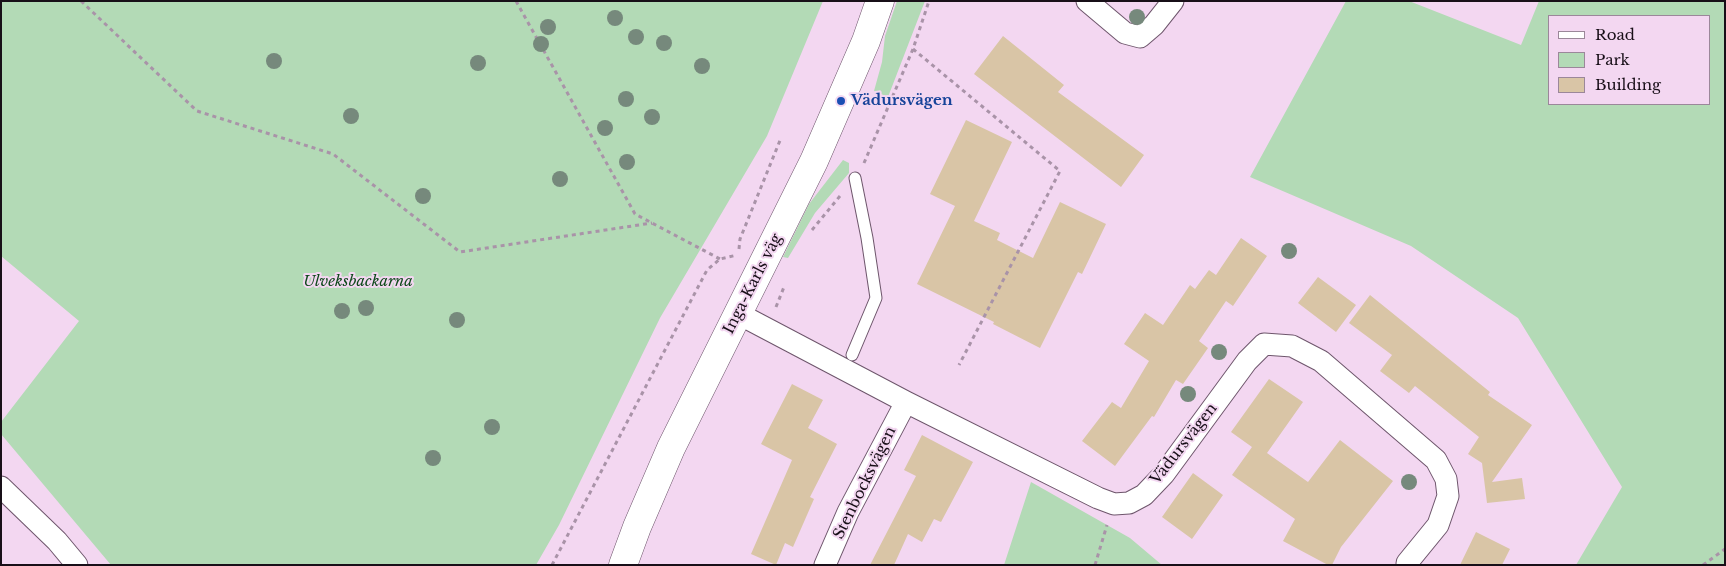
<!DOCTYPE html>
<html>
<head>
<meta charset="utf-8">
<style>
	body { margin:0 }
	#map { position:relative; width:1726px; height:566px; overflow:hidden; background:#f3d7f1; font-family:"Libre Baskerville",serif }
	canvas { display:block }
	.frame { position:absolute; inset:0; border:2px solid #180f18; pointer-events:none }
	.legend { position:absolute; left:1548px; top:15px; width:162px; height:90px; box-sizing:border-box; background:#f3d7f1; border:1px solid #9b879a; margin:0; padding:6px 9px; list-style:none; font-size:15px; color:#180f18 }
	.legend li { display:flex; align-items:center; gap:10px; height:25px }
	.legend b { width:25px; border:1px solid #9b879a }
</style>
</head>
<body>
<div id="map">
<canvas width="1726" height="566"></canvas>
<div class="frame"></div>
<ul class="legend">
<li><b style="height:6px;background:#fff"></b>Road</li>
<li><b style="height:14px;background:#b3dab6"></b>Park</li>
<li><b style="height:14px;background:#d9c5a6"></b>Building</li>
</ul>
</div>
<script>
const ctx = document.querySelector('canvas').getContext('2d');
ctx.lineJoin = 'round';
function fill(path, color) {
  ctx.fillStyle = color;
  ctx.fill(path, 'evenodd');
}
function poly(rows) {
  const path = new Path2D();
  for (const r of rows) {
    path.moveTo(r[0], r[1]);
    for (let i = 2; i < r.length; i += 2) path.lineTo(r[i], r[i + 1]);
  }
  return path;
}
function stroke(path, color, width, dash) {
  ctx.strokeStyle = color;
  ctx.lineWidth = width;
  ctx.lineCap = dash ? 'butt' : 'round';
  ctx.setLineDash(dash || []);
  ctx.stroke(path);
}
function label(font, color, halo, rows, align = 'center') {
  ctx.font = font + ' "Libre Baskerville",serif';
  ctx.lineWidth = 4;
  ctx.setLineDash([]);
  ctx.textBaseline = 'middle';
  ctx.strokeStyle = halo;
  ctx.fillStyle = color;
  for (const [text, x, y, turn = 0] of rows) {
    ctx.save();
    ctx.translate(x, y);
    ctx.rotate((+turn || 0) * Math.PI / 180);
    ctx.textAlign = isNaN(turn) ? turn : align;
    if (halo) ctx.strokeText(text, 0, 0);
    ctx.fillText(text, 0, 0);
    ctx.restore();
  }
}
const green = poly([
	[1,1,823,1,767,136,660,318,559,525,536,565,111,565,1,434,1,422,79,321,1,256],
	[897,1,925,1,888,97,874,91,882,62,885,36],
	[1346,1,1409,1,1521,45,1539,1,1725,1,1725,565,1576,565,1622,487,1518,318,1411,246,1250,177],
	[1710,16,1710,104,1550,104,1550,16],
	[843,160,849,163,849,173,815,213,788,258,783,257,809,204],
	[1031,482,1130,538,1162,565,1004,565]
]);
const building = poly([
	[1003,36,1064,85,1058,92,1144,155,1121,187,974,74],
	[966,120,1012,142,974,221,1000,233,997,240,1033,258,1060,202,1106,224,1082,274,1078,272,1040,348,993,324,994,322,917,284,955,206,930,194],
	[1241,238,1267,256,1233,306,1226,301,1199,341,1208,348,1183,384,1176,380,1154,417,1152,416,1115,466,1082,441,1112,402,1121,408,1149,361,1124,344,1145,313,1163,325,1190,285,1195,289,1209,270,1216,275],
	[1318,277,1356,305,1336,332,1298,303],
	[1370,295,1490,392,1488,395,1532,425,1492,482,1522,478,1525,499,1487,503,1482,463,1468,454,1479,437,1415,386,1409,393,1380,371,1392,355,1349,323],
	[1269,379,1303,402,1267,453,1308,482,1340,440,1393,481,1341,547,1332,565,1328,565,1283,541,1295,519,1232,475,1252,447,1231,432],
	[792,384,823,400,808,428,837,444,810,497,814,499,793,547,785,543,776,565,751,554,792,460,761,444],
	[922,435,973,462,941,522,934,519,922,542,908,534,894,565,870,565,916,476,904,470],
	[1193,473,1223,495,1192,539,1162,517],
	[1476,532,1510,549,1502,565,1460,565]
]);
const path = poly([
	[81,1,197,111,333,154,460,252,652,223],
	[516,1,635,214,720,259],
	[913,49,1060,171,959,365],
	[864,163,913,49,929,1],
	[812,230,840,196],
	[739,249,740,239,781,138],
	[776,307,784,287],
	[552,565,707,270,720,259,737,255],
	[1095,565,1107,525],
	[1703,565,1725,549]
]);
const lane = poly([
	[852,355,876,298,867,238,855,178]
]);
const street = poly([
	[1087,1,1125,33,1140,37,1154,25,1173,1],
	[737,313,906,402,1098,498,1114,504,1129,503,1144,495,1164,474,1247,361,1264,344,1292,346,1321,361,1436,460,1446,479,1448,496,1438,525,1407,563],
	[1,487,57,541,77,565],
	[825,565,848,512,906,402]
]);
const secondary = poly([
	[623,565,637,527,671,448,814,161,866,41,880,1]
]);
const trees = [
	[1137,17],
	[615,18],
	[548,27],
	[636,37],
	[664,43],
	[541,44],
	[274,61],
	[478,63],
	[702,66],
	[626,99],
	[351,116],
	[652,117],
	[605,128],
	[627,162],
	[560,179],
	[423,196],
	[1289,251],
	[366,308],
	[342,311],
	[457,320],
	[1219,352],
	[1188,394],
	[492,427],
	[433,458],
	[1409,482]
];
const markers = [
	[841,101,5,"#1a4fb4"]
];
const transitNames = [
	["Vädursvägen",851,101]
];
const parkNames = [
	["Ulveksbackarna",358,282]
];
const streetNames = [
	["Inga-Karls väg",753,284,-63],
	["Vädursvägen",1184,444,-52],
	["Stenbocksvägen",865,483,-64]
];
fill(green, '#b3dab6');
fill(building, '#d9c5a6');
stroke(lane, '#6e566c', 13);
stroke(street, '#6e566c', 23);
stroke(secondary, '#6e566c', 29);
stroke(path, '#a993a8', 3, [4, 4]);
stroke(lane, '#fff', 11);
stroke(street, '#fff', 21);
stroke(secondary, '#fff', 28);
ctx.fillStyle = '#76897c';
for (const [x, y] of trees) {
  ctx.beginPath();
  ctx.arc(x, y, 8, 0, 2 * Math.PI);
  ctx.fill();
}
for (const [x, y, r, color] of markers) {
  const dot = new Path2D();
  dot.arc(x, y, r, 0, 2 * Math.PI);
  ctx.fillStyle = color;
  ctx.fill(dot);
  stroke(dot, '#f3d7f1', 2);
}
label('bold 15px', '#164399', '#f3d7f1', transitNames, 'left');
label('italic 15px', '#0f4a1c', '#f3d7f1', parkNames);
label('15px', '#180f18', '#f3d7f1', streetNames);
</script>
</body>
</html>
